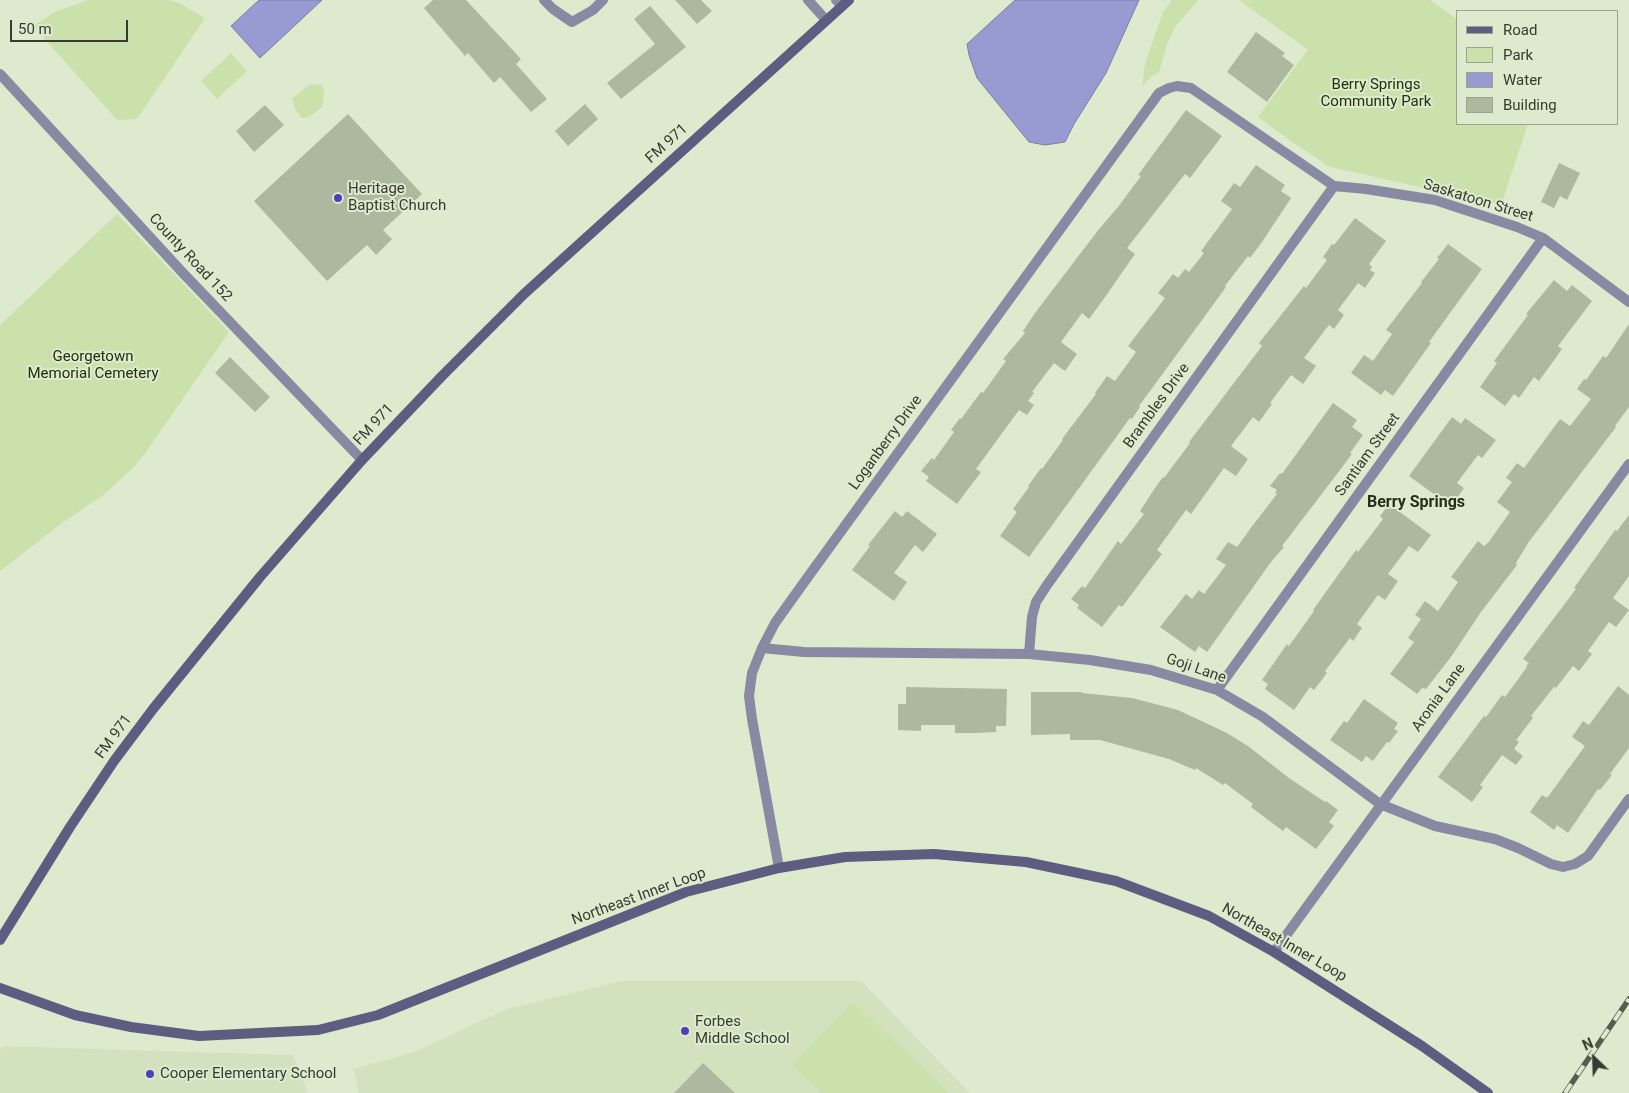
<!DOCTYPE html>
<html>
<head>
<meta charset="utf-8">
<style>
	body { margin:0 }
	#map { position:relative; width:1629px; height:1093px; overflow:hidden; background:#deeace; font-family:Roboto,sans-serif }
	canvas { display:block }
	.legend { position:absolute; left:1456px; top:10px; width:162px; height:115px; box-sizing:border-box; background:#deeace; border:1px solid #9ba48f; margin:0; padding:6px 9px; list-style:none; font-size:15px; color:#363b30 }
	.legend li { display:flex; align-items:center; gap:10px; height:25px }
	.legend b { width:25px; border:1px solid #9ba48f }
	.north { position:absolute; left:1569px; top:1033px; width:50px; height:50px; -webkit-text-stroke:4px #deeace; paint-order:stroke; rotate:336deg; font-size:14px; font-weight:700; line-height:20px; text-align:center; color:#363b30 }
	.north::after { content:''; display:block; margin:auto; width:18px; height:22px; background:#363b30; clip-path:polygon(50% 0,100% 100%,50% 72%,0 100%) }
	.scale { position:absolute; left:10px; top:20px; width:118px; height:22px; box-sizing:border-box; border:2px solid #363b30; border-top:0; padding-left:6px; font-size:15px; line-height:18px; white-space:nowrap; color:#363b30; -webkit-text-stroke:4px #deeace; paint-order:stroke }
</style>
</head>
<body>
<div id="map">
<canvas width="1629" height="1093"></canvas>
<ul class="legend">
<li><b style="height:6px;background:#5c5d80"></b>Road</li>
<li><b style="height:14px;background:#cae1ab"></b>Park</li>
<li><b style="height:14px;background:#989ad2"></b>Water</li>
<li><b style="height:14px;background:#adb99e"></b>Building</li>
</ul>
<div class="north">N</div>
<div class="scale">50 m</div>
</div>
<script>
const ctx = document.querySelector('canvas').getContext('2d');
ctx.lineJoin = 'round';
function fill(path, color) {
  ctx.fillStyle = color;
  ctx.fill(path, 'evenodd');
}
function poly(rows) {
  const path = new Path2D();
  for (const r of rows) {
    path.moveTo(r[0], r[1]);
    for (let i = 2; i < r.length; i += 2) path.lineTo(r[i], r[i + 1]);
  }
  return path;
}
function stroke(path, color, width, dash) {
  ctx.strokeStyle = color;
  ctx.lineWidth = width;
  ctx.lineCap = dash ? 'butt' : 'round';
  ctx.setLineDash(dash || []);
  ctx.stroke(path);
}
function label(font, color, halo, rows, align = 'center') {
  ctx.font = font + ' Roboto,sans-serif';
  ctx.lineWidth = 4;
  ctx.setLineDash([]);
  ctx.textBaseline = 'middle';
  ctx.strokeStyle = halo;
  ctx.fillStyle = color;
  for (const [text, x, y, turn = 0] of rows) {
    ctx.save();
    ctx.translate(x, y);
    ctx.rotate((+turn || 0) * Math.PI / 180);
    ctx.textAlign = isNaN(turn) ? turn : align;
    if (halo) ctx.strokeText(text, 0, 0);
    ctx.fillText(text, 0, 0);
    ctx.restore();
  }
}
const built = poly([
	[621,981,861,981,970,1093,359,1093,353,1069,414,1052,507,1009],
	[3,1046,293,1055,308,1093,0,1093,0,1050]
]);
const green = poly([
	[88,0,168,0,179,3,205,18,137,119,117,120,33,26,55,12],
	[1172,0,1198,0,1175,27,1167,44,1159,72,1150,77,1142,87,1145,64,1163,12],
	[1239,0,1430,0,1458,20,1458,124,1528,124,1501,205,1330,167,1292,142,1258,117,1308,50],
	[231,53,247,71,217,99,201,81],
	[320,84,324,89,323,106,309,117,302,118,295,109,292,99,309,85],
	[117,214,229,332,146,452,133,468,102,496,62,523,0,571,0,325],
	[853,1002,949,1093,822,1093,792,1065]
]);
const water = poly([
	[259,0,322,0,260,58,231,26,259,0],
	[1015,0,1139,0,1106,73,1074,124,1065,142,1045,145,1029,142,977,78,969,55,967,44,1015,0]
]);
const building = poly([
	[433,0,466,0,521,59,516,64,547,99,531,112,500,77,494,83,468,53,465,56,424,8],
	[675,0,701,0,712,11,697,24],
	[650,6,686,47,621,99,607,83,655,44,634,19],
	[1256,32,1285,53,1282,56,1294,65,1267,102,1227,72],
	[585,104,598,119,568,146,555,131],
	[265,105,284,125,254,152,236,131],
	[1186,110,1222,136,1190,178,1185,174,1127,248,1135,254,1103,300,1089,319,1082,313,1061,342,1077,354,1065,371,1054,363,1032,392,1034,393,1028,401,1034,405,1027,415,1019,410,976,469,981,472,957,504,926,481,929,477,921,471,932,458,934,460,954,432,951,430,960,418,961,419,981,392,983,393,1006,361,1003,359,1025,333,1023,331,1035,313,1099,229,1118,207,1141,176,1138,175,1155,152],
	[348,114,422,194,383,230,392,239,376,255,367,245,327,281,254,201],
	[1559,163,1580,173,1567,200,1560,196,1554,208,1541,202],
	[1256,165,1285,185,1281,191,1291,198,1262,242,1250,258,1248,256,1225,286,1226,287,1213,305,1139,406,1140,407,1132,419,1130,418,1029,557,1000,536,1017,512,1013,509,1029,487,1028,486,1041,468,1042,469,1063,440,1062,439,1096,394,1095,393,1107,376,1115,381,1136,352,1128,346,1165,298,1158,293,1173,274,1178,278,1185,269,1189,272,1204,253,1201,251,1232,209,1221,201,1234,183,1240,187],
	[1355,218,1386,241,1369,264,1372,267,1370,270,1375,273,1365,288,1358,283,1338,310,1344,315,1334,329,1329,325,1325,330,1304,358,1316,366,1303,384,1291,375,1270,403,1272,404,1259,422,1253,417,1231,446,1248,459,1236,476,1224,468,1191,514,1186,510,1157,550,1162,554,1152,567,1122,607,1119,605,1102,627,1077,608,1079,605,1071,599,1082,586,1085,588,1118,541,1121,544,1144,514,1140,511,1155,488,1163,477,1164,478,1190,443,1189,442,1262,346,1259,343,1304,286,1306,288,1327,260,1323,257,1332,244,1334,245],
	[1448,244,1482,269,1429,342,1431,343,1393,396,1385,390,1381,395,1351,373,1364,355,1373,361,1392,334,1386,330,1422,283,1421,282,1439,259,1437,258],
	[1554,280,1567,291,1572,285,1592,301,1558,346,1562,349,1539,381,1534,377,1519,398,1514,394,1505,406,1480,387,1497,363,1494,361,1528,315,1526,314],
	[1629,324,1629,407,1615,426,1616,427,1528,543,1516,563,1517,565,1481,612,1451,657,1426,689,1422,688,1417,694,1390,674,1414,642,1408,638,1421,619,1415,615,1425,601,1438,611,1458,582,1451,577,1478,541,1484,546,1488,543,1510,512,1497,502,1512,482,1506,478,1517,463,1524,468,1560,419,1570,426,1591,399,1577,389,1584,379,1586,380,1603,356,1606,358],
	[230,357,270,397,255,412,215,373],
	[1333,403,1357,420,1352,427,1363,435,1350,453,1352,454,1340,470,1282,546,1284,547,1271,562,1207,652,1199,646,1195,652,1160,627,1186,594,1192,599,1199,590,1204,594,1226,565,1216,559,1228,542,1237,547,1253,525,1277,494,1275,493,1277,490,1270,486,1280,473,1282,474],
	[1452,417,1461,424,1465,418,1496,440,1482,458,1478,455,1457,483,1464,488,1455,501,1450,497,1446,503,1409,476],
	[1389,504,1431,535,1418,552,1409,546,1388,574,1398,581,1385,600,1378,595,1357,624,1362,628,1353,641,1350,638,1325,671,1327,673,1314,690,1310,687,1294,710,1265,689,1268,684,1262,680,1287,644,1289,646,1314,611,1313,610,1356,550,1358,552,1383,519,1380,516],
	[895,511,902,517,907,511,937,534,923,552,915,545,894,573,907,582,894,601,852,570,870,546,868,545],
	[1629,515,1629,576,1613,598,1629,610,1616,627,1609,622,1588,651,1592,654,1579,671,1573,666,1556,688,1554,687,1531,716,1533,718,1516,740,1519,742,1514,749,1523,756,1516,765,1502,755,1480,785,1483,787,1472,802,1438,777,1484,716,1486,717,1502,695,1505,697,1527,667,1526,666,1529,663,1523,659,1576,589,1574,588,1615,530,1617,531],
	[1618,686,1629,695,1629,748,1610,774,1612,775,1600,790,1598,789,1568,833,1557,825,1554,830,1530,812,1542,795,1547,798,1585,746,1572,737,1583,721,1589,725],
	[906,687,1007,689,1006,726,996,726,996,732,977,733,955,733,955,725,921,725,921,731,898,730,898,704,906,704],
	[1031,692,1082,692,1082,693,1132,698,1178,710,1227,733,1248,746,1289,778,1325,802,1326,801,1338,810,1329,822,1334,826,1316,849,1286,827,1283,831,1251,807,1253,804,1225,783,1223,785,1196,768,1195,770,1169,759,1100,740,1070,740,1070,734,1031,735],
	[1364,699,1398,723,1394,729,1398,731,1389,743,1387,742,1373,761,1366,756,1362,762,1330,740,1344,721,1347,723],
	[703,1063,735,1093,674,1093]
]);
const minor = poly([
	[544,0,553,9,572,22,593,10,603,0],
	[808,0,826,20],
	[836,0,842,6],
	[762,648,804,652,1029,654,1090,660,1151,670,1217,690,1263,717,1380,804,1435,826,1495,839,1518,848,1551,864,1563,867,1575,864,1588,856,1629,799],
	[1029,654,1032,617,1036,602,1047,585,1334,186],
	[1217,690,1543,238],
	[779,868,752,719,749,696,752,673,762,648,775,623,805,581,1159,93,1169,88,1177,86,1191,88,1334,186,1366,189,1435,200,1517,227,1543,238,1629,302],
	[1274,952,1629,464]
]);
const tertiary = poly([
	[0,74,182,272,362,460]
]);
const secondary = poly([
	[0,940,70,827,114,761,153,709,260,577,362,460,442,376,524,294,849,0],
	[0,988,75,1015,131,1027,199,1036,318,1030,378,1015,686,892,779,868,845,857,934,854,1026,862,1116,881,1209,916,1274,952,1422,1046,1488,1093]
]);
const rail = poly([
	[1565,1093,1629,999]
]);
const markers = [
	[338,198,5,"#5040b8"],
	[685,1031,5,"#5040b8"],
	[150,1074,5,"#5040b8"]
];
const parkNames = [
	["Berry Springs",1376,85],
	["Community Park",1376,102],
	["Georgetown",93,357],
	["Memorial Cemetery",93,374]
];
const streetNames = [
	["FM 971",667,144,-42],
	["Saskatoon Street",1478,201,17],
	["County Road 152",190,258,47],
	["Brambles Drive",1157,406,-54],
	["FM 971",374,425,-47],
	["Loganberry Drive",886,443,-54],
	["Santiam Street",1368,455,-54],
	["Goji Lane",1196,669,19],
	["Aronia Lane",1439,698,-54],
	["FM 971",114,737,-54],
	["Northeast Inner Loop",639,897,-20],
	["Northeast Inner Loop",1284,943,30]
];
const poiNames = [
	["Heritage",348,189],
	["Baptist Church",348,206],
	["Forbes",695,1022],
	["Middle School",695,1039],
	["Cooper Elementary School",160,1074]
];
const neighbourhoodNames = [
	["Berry Springs",1416,503]
];
fill(built, '#d2e2bf');
fill(green, '#cae1ab');
fill(water, '#989ad2');
stroke(water, '#7b7ea1', 1);
fill(building, '#adb99e');
stroke(minor, '#8889a2', 10);
stroke(tertiary, '#8889a2', 10);
stroke(secondary, '#5c5d80', 10);
stroke(rail, '#565c4e', 5.5);
stroke(rail, '#deeace', 4, [11]);
for (const [x, y, r, color] of markers) {
  const dot = new Path2D();
  dot.arc(x, y, r, 0, 2 * Math.PI);
  ctx.fillStyle = color;
  ctx.fill(dot);
  stroke(dot, '#deeace', 2);
}
label('15px', '#223106', '#deeace', parkNames);
label('15px', '#363b30', '#deeace', streetNames);
label('15px', '#363b30', '#deeace', poiNames, 'left');
label('bold 16px', '#262f19', '#deeace', neighbourhoodNames);
</script>
</body>
</html>
